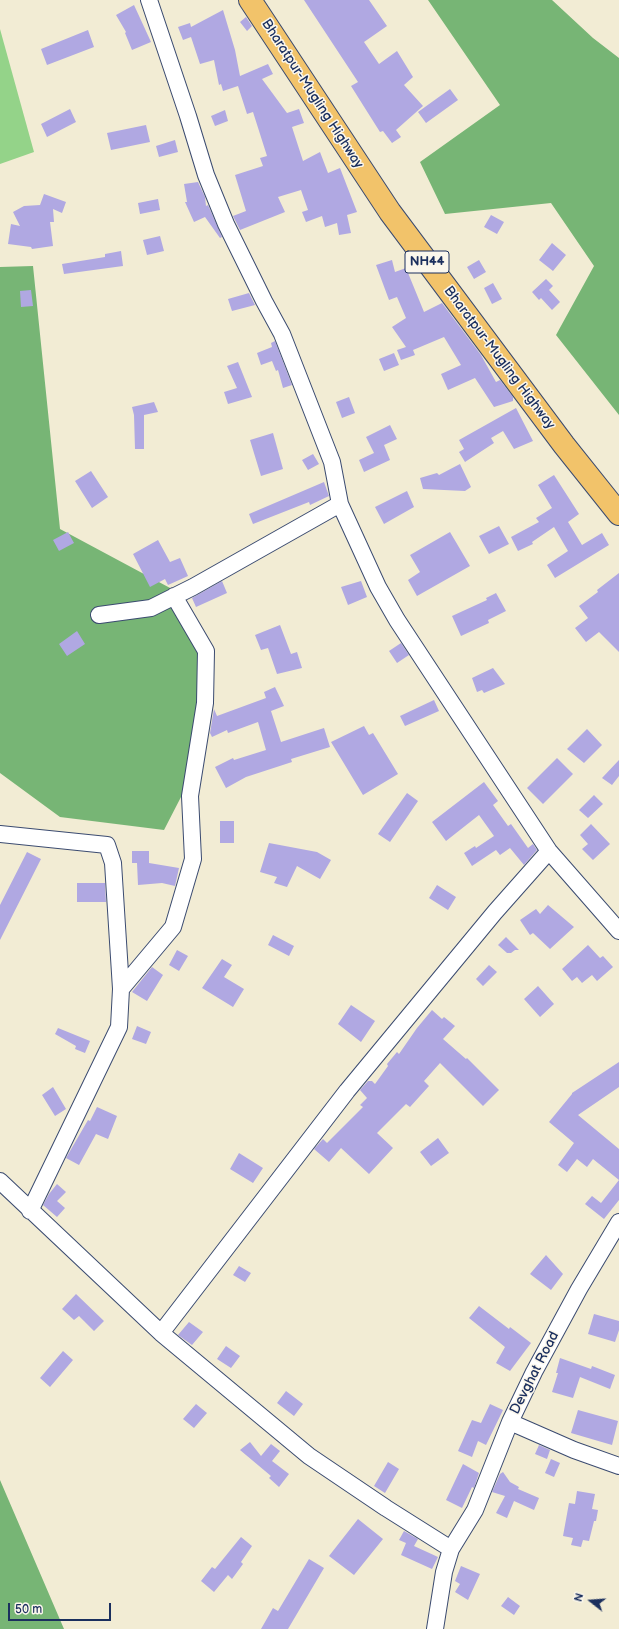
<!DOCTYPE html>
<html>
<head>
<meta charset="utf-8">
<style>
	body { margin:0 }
	#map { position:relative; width:619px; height:1629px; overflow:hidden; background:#f2ecd4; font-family:"Balsamiq Sans",sans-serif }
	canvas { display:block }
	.north { position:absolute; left:571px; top:1581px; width:40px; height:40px; -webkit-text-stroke:3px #fbf7ec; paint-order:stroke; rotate:287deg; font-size:11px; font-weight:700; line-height:16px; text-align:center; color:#1b2f5e }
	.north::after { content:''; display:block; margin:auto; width:14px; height:18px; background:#1b2f5e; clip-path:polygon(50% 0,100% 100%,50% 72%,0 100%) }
	.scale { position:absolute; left:8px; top:1603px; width:103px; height:18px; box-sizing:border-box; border:2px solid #1b2f5e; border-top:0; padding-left:5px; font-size:12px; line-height:14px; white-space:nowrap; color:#1b2f5e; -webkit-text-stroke:3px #fbf7ec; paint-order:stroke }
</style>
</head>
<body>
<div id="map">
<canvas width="619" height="1629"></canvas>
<div class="north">N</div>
<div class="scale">50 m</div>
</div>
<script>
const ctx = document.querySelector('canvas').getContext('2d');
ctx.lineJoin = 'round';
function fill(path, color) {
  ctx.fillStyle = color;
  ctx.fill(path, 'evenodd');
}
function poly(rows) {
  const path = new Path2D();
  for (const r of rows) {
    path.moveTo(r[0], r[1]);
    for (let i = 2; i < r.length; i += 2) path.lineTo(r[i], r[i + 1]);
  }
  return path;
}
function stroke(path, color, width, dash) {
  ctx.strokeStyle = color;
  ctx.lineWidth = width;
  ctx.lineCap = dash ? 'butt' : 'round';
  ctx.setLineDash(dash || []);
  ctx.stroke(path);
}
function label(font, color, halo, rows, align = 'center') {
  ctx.font = font + ' "Balsamiq Sans",sans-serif';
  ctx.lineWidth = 3;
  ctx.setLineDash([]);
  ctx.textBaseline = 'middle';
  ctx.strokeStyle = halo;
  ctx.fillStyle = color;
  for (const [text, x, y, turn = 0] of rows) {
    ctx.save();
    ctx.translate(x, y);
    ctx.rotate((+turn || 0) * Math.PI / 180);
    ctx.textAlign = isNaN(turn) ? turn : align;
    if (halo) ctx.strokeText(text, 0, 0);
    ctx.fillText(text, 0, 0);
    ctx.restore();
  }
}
const green = poly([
	[0,29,34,152,0,164]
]);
const forest = poly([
	[428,0,552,0,593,38,619,58,619,415,556,335,594,266,551,203,445,214,420,162,500,105],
	[33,266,60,529,185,596,199,653,199,762,164,830,60,817,0,773,0,267],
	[0,1480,64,1629,0,1629]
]);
const building = poly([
	[304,0,369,0,387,26,364,42,379,64,397,51,413,77,404,85,423,106,396,130,401,137,392,143,383,131,380,132,368,113,351,86,358,82],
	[134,5,151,42,132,50,125,33,126,32,116,15],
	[223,10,235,50,240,76,268,64,273,74,262,79,287,113,299,109,304,123,292,127,303,161,320,152,328,173,340,168,357,212,347,215,351,233,339,235,337,223,325,227,322,216,306,222,302,212,308,210,301,190,278,197,285,212,240,230,233,216,246,211,235,175,263,166,260,158,267,156,253,112,247,114,238,86,223,91,221,84,219,85,214,60,200,64,191,37,183,40,178,27,190,23,191,27],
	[246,17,252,26,247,31,240,22],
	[88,30,94,47,47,65,41,49],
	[450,89,458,100,426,123,418,112],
	[70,109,76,122,47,137,41,124],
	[225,110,228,121,215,126,211,116],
	[146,125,150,142,111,150,107,133],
	[175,140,178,152,159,157,156,146],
	[198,182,205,197,206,206,208,205,222,237,220,238,205,217,194,222,185,202,187,202,184,184],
	[44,194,66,202,62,213,53,209,54,222,50,222,53,246,32,249,31,247,8,244,11,224,20,226,13,212,24,206,40,205],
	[158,199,160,210,140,214,138,203],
	[491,215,504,222,497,234,484,227],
	[160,236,164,251,147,255,143,240],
	[552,243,566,255,553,271,539,260],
	[121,251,123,266,64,274,62,264,105,257,105,254],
	[392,260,395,272,406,268,424,312,442,303,481,355,496,382,500,380,513,397,513,401,494,407,475,378,448,390,441,374,461,365,444,337,413,350,415,355,401,360,397,350,406,347,392,327,406,318,397,297,389,300,376,265],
	[479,260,486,272,474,279,467,267],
	[546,279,553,286,549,290,560,302,552,310,541,298,539,300,532,292],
	[493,283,502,299,492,304,484,288],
	[31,290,33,306,21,307,20,291],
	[249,293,255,305,232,311,228,299],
	[275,341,292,385,283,388,278,370,276,371,272,361,261,365,257,353,272,347,271,343],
	[394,353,399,365,384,371,379,359],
	[238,362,252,397,228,404,224,392,237,388,227,366],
	[349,397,355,413,342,418,336,402],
	[154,402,158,412,144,415,144,449,135,449,134,415,132,407],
	[516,408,533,441,514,449,503,431,491,438,494,443,465,462,459,452,464,449,459,440],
	[390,425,397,439,384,445,390,460,364,472,359,460,374,453,366,437],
	[273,433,283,469,261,476,250,440],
	[313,454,319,464,308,470,302,460],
	[460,464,471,487,465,491,423,489,420,478,437,473,439,475],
	[91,471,108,497,92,508,75,481],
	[554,475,579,514,568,522,582,545,602,533,609,545,555,578,547,565,568,551,554,527,532,542,533,544,518,551,511,537,539,522,536,518,552,508,538,485],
	[324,482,329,496,310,505,309,502,253,524,249,514],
	[407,491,414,507,384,524,375,507],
	[499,526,509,544,489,554,479,536],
	[68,532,74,543,59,551,53,540],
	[450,532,470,566,417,596,408,580,420,572,410,555],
	[158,540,170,562,180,558,188,576,168,585,165,579,150,587,133,554],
	[619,573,619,652,599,632,586,642,575,628,588,618,579,606,598,592,597,590],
	[222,581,227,593,196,607,192,598],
	[361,581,367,597,348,605,341,587],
	[496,593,506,611,488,620,489,623,461,636,452,616,487,600,486,598],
	[280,625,291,654,297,652,302,668,277,674,268,648,261,650,255,635],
	[77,631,85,644,67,656,59,644],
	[401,643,409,655,397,663,389,651],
	[493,668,505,684,484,693,482,690,477,692,472,678],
	[275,687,284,706,271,711,281,742,324,728,330,747,291,759,292,762,246,777,226,788,215,767,233,758,234,760,266,750,258,722,228,733,227,730,212,737,210,733,214,709,217,716,266,698,264,692],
	[434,700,439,711,405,726,400,716],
	[364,726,369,735,373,733,398,774,363,795,331,742],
	[587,729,602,745,584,763,567,749],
	[557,758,573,774,543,804,527,788],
	[619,760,619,776,612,785,602,778],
	[484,782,498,801,493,805,508,826,511,824,528,848,533,844,537,850,524,865,510,848,500,855,496,850,472,866,464,853,475,846,476,848,494,836,479,815,446,841,432,822],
	[407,793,418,801,390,842,378,834],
	[594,795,603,804,588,818,579,810],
	[220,821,234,821,234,843,220,843],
	[591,824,610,844,593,860,582,849,588,844,580,835],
	[269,843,317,852,331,860,320,879,297,866,287,887,274,883,277,877,260,872],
	[132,851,149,851,149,863,179,868,175,886,162,883,138,885,137,863,132,863],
	[27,852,41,859,0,940,0,905],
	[77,883,105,883,106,902,77,902],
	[437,885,456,897,448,910,429,898],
	[548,905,574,927,550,949,533,933,530,935,520,920,536,909,540,914],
	[273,935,294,946,289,956,268,945],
	[506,937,519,950,515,950,511,953,507,953,498,945],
	[588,945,600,958,603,956,613,967,597,981,592,975,582,983,577,977,572,981,562,969],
	[177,950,188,956,179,971,169,965],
	[222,959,232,965,224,977,244,989,233,1007,202,988],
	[489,965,497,972,483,986,476,979],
	[152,967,163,975,147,1001,132,992],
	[538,986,554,1004,540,1017,524,999],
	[351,1005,375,1021,361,1042,338,1024],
	[432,1010,442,1019,444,1017,455,1026,443,1039,466,1059,467,1058,499,1090,483,1106,440,1063,424,1081,429,1086,410,1107,406,1104,377,1133,393,1148,369,1174,341,1148,329,1162,314,1149,323,1139,327,1143,363,1107,360,1105,367,1098,360,1090,368,1081,372,1081,375,1084,388,1066,387,1064,397,1052,399,1054,417,1028],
	[137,1026,151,1032,146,1044,132,1039],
	[58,1028,90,1041,85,1053,75,1049,76,1046,55,1034],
	[619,1062,619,1087,578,1115,619,1149,619,1200,604,1219,585,1204,592,1196,601,1203,619,1180,593,1159,587,1167,577,1159,567,1172,558,1165,574,1143,549,1122,572,1094,572,1093],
	[53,1087,66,1109,55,1116,42,1095],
	[97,1107,117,1116,108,1139,96,1134,79,1165,66,1158,88,1120,90,1121],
	[438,1138,449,1153,431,1166,420,1152],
	[239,1153,263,1168,253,1183,230,1169],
	[57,1184,66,1192,57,1201,65,1208,57,1217,43,1205,49,1194],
	[546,1255,563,1274,551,1290,530,1274],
	[239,1266,251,1273,245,1282,233,1275],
	[76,1294,104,1321,94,1331,79,1316,74,1320,62,1309],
	[479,1306,509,1329,510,1327,531,1343,510,1371,496,1363,505,1347,469,1318],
	[594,1314,619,1321,619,1330,615,1342,588,1334],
	[189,1322,203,1332,192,1345,178,1335],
	[226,1346,240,1356,231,1368,217,1359],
	[63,1351,73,1360,50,1387,40,1378],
	[560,1358,591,1369,592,1366,615,1375,610,1389,580,1377,573,1398,552,1392,558,1373,556,1373],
	[286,1391,303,1404,294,1416,277,1403],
	[196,1404,207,1413,194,1428,183,1419],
	[490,1404,503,1410,486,1445,478,1441,472,1457,458,1451,472,1420,481,1423],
	[578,1410,618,1421,612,1445,571,1433],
	[250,1442,261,1456,271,1444,280,1451,272,1461,289,1474,279,1487,269,1478,271,1476,240,1450],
	[539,1445,550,1450,547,1459,535,1454],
	[551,1459,560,1463,554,1477,545,1473],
	[388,1462,399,1469,385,1493,374,1486],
	[463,1464,479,1473,474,1488,472,1487,462,1508,446,1500],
	[503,1472,510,1482,519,1487,518,1489,539,1498,534,1510,514,1501,507,1518,496,1513,505,1496,492,1492,500,1474],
	[577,1491,595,1494,592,1509,598,1510,596,1521,594,1521,589,1541,583,1540,581,1547,571,1545,573,1538,563,1536,569,1503,575,1504],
	[358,1519,383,1539,354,1575,329,1556],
	[404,1531,418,1539,414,1546,438,1557,432,1569,401,1555,406,1543,399,1540],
	[241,1537,252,1546,241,1562,243,1564,232,1579,228,1575,214,1592,201,1581,212,1567,215,1569],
	[309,1559,324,1568,288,1629,261,1629,273,1608,278,1611],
	[461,1566,480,1574,468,1600,455,1592,460,1584,455,1581],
	[508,1597,520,1606,514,1615,501,1606]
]);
const street = poly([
	[149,0,188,116,206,175,226,224,264,301,282,334,332,462,340,504,378,587,397,620,549,851,619,931],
	[99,615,151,608,193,587,340,504],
	[0,834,107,845,113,863,121,989,119,1027,30,1211],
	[121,989,173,927,193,859,190,796,205,703,206,651,174,596],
	[0,1181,161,1333],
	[619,1222,579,1289,534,1372,510,1422,574,1450,619,1466],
	[451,1549,475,1510,510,1422],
	[435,1629,444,1572,451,1549,386,1508,309,1456,161,1333,347,1091,495,912,549,851]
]);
const highway = poly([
	[250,0,390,212,564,445,619,514]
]);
const shields = [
	[427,262,44]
];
const shieldNames = [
	["NH44",427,262]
];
const streetNames = [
	["Bharatpur-Mugling Highway",312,94,57],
	["Bharatpur-Mugling Highway",499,358,53],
	["Devghat Road",535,1373,-63]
];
fill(green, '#94d389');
fill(forest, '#77b575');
fill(building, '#b0a8e2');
stroke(street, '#3b4b70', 18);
stroke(highway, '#3b4b70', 24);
stroke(street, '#fff', 16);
stroke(highway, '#f2c36a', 22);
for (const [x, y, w] of shields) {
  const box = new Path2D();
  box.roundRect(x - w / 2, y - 11, w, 22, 3);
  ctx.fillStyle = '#fbf7ec';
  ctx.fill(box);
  stroke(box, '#1b2f5e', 1);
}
label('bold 13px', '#1b2f5e', null, shieldNames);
label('14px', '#1b2f5e', '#fbf7ec', streetNames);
</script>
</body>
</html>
